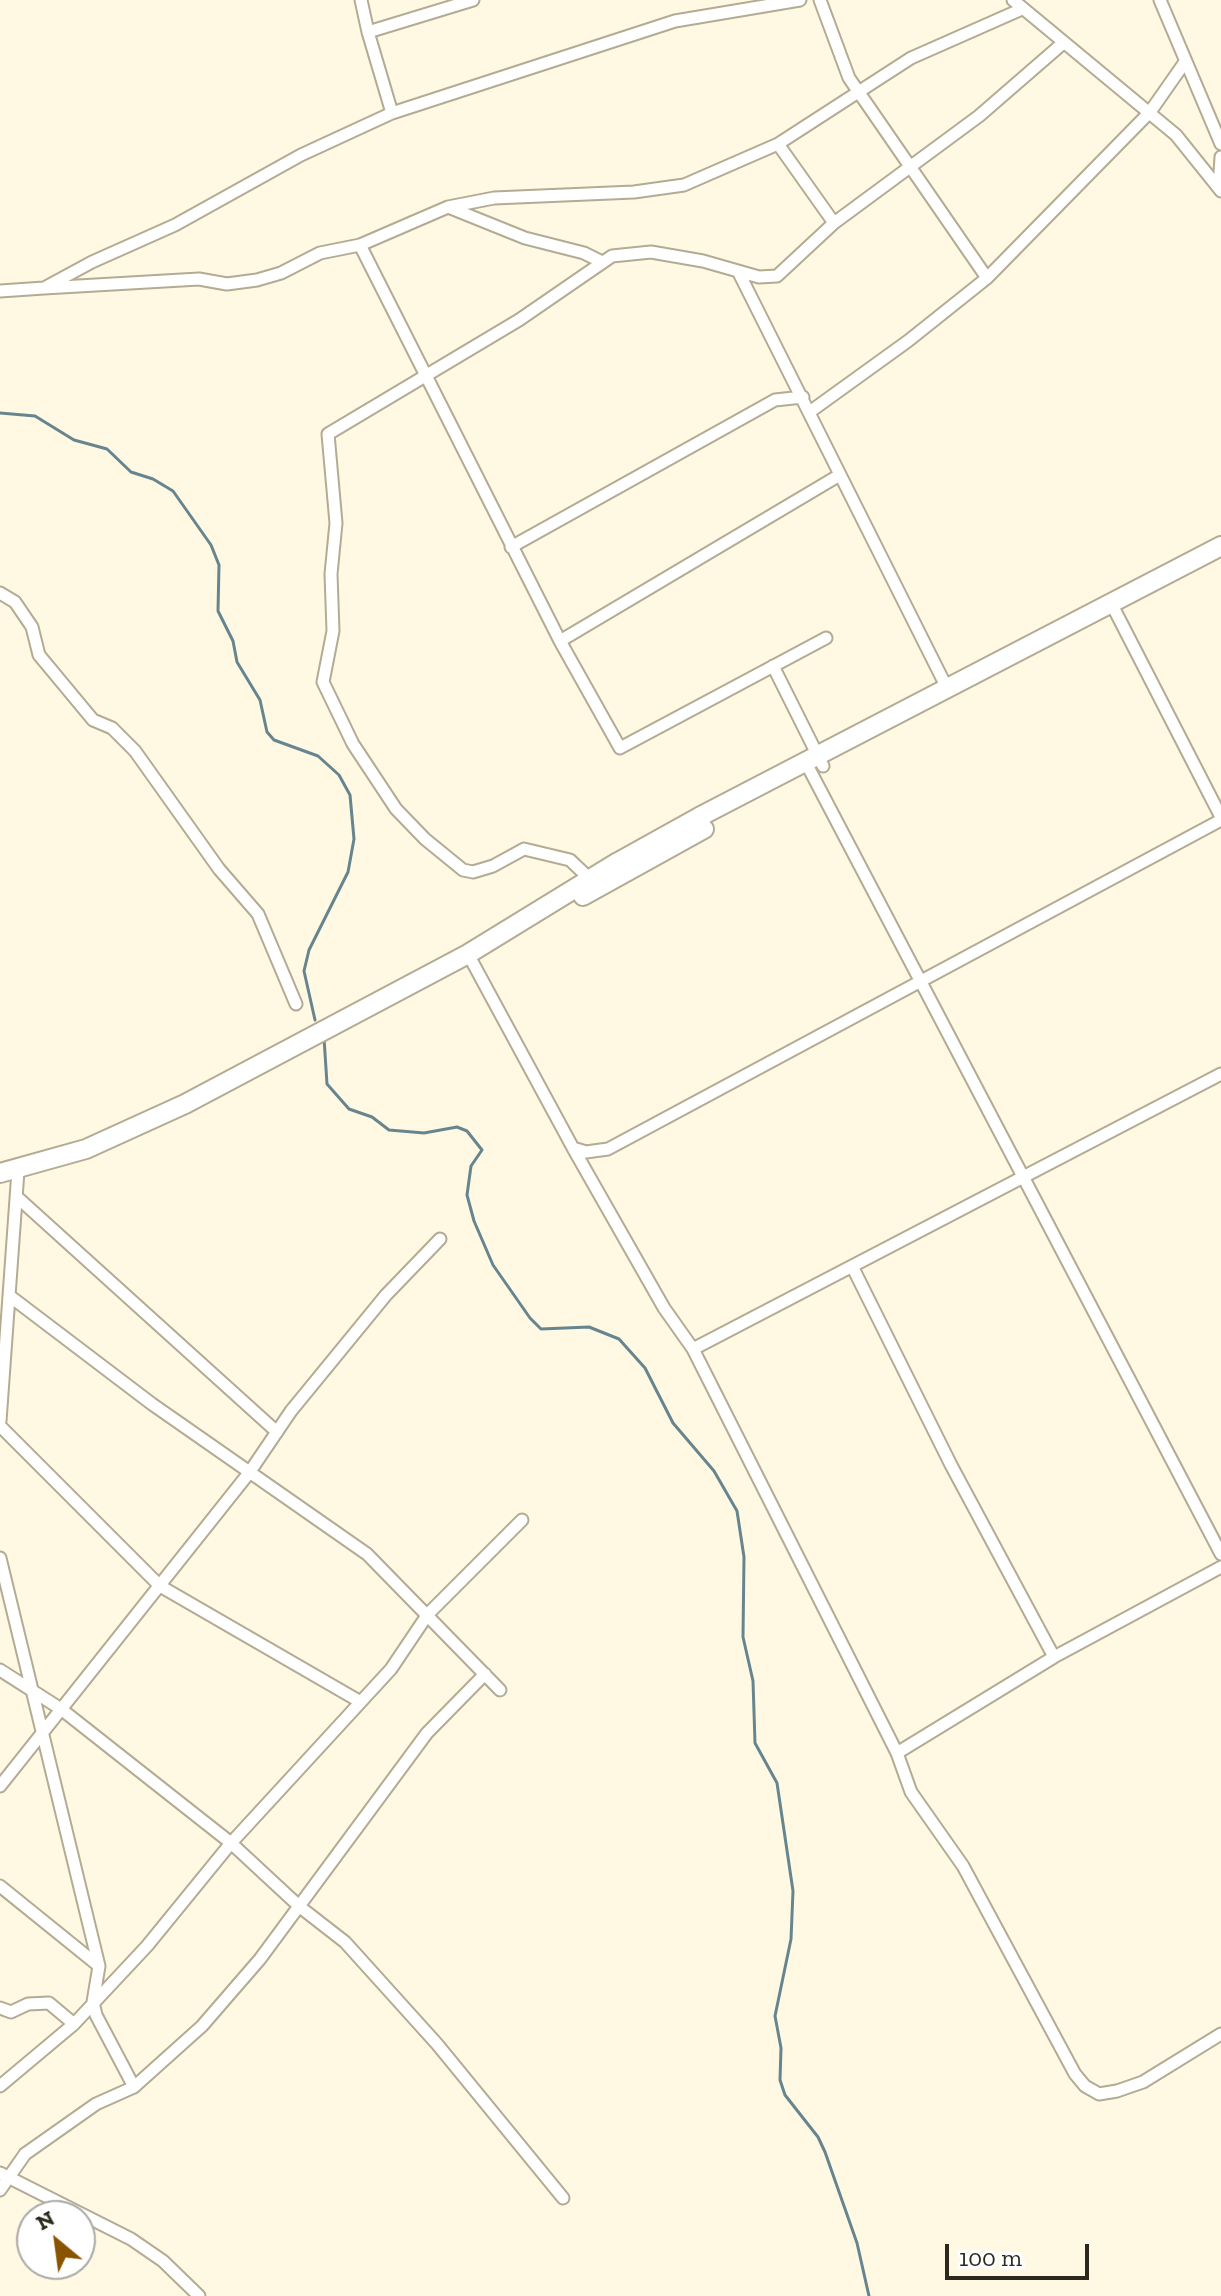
<!DOCTYPE html>
<html>
<head>
<meta charset="utf-8">
<style>
	body { margin:0 }
	#map { position:relative; width:1221px; height:2296px; overflow:hidden; background:#fff9e3; font-family:"Zilla Slab",serif }
	canvas { display:block }
	.north { position:absolute; left:16px; top:2200px; width:80px; height:80px; box-sizing:border-box; background:#fff; border:2px solid #aaa9a5; border-radius:50%; rotate:331deg; font-size:22px; font-weight:700; line-height:32px; text-align:center; color:#2b281e }
	.north::after { content:''; display:block; margin:auto; width:28px; height:36px; background:#895401; clip-path:polygon(50% 0,100% 100%,50% 72%,0 100%) }
	.scale { position:absolute; left:945px; top:2244px; width:144px; height:36px; box-sizing:border-box; border:4px solid #2b281e; border-top:0; padding-left:10px; font-size:24px; line-height:28px; white-space:nowrap; color:#2b281e; -webkit-text-stroke:6px #fff; paint-order:stroke }
</style>
</head>
<body>
<div id="map">
<canvas width="1221" height="2296"></canvas>
<div class="north">N</div>
<div class="scale">100 m</div>
</div>
<script>
const ctx = document.querySelector('canvas').getContext('2d');
ctx.lineJoin = 'round';
function poly(rows) {
  const path = new Path2D();
  for (const r of rows) {
    path.moveTo(r[0], r[1]);
    for (let i = 2; i < r.length; i += 2) path.lineTo(r[i], r[i + 1]);
  }
  return path;
}
function stroke(path, color, width, dash) {
  ctx.strokeStyle = color;
  ctx.lineWidth = width;
  ctx.lineCap = dash ? 'butt' : 'round';
  ctx.setLineDash(dash || []);
  ctx.stroke(path);
}
const stream = poly([
	[0,413,35,416,74,440,107,449,131,472,153,479,173,491,211,545,219,565,218,611,233,641,237,662,260,700,267,732,274,740,318,756,339,775,350,795,354,839,348,872,309,950,304,971,315,1020],
	[324,1038,327,1084,349,1109,372,1117,389,1130,424,1133,457,1127,467,1131,482,1150,471,1166,467,1195,474,1221,493,1265,530,1318,541,1329,589,1327,619,1339,645,1368,673,1423,714,1471,737,1511,744,1557,743,1637,753,1681,755,1743,777,1783,793,1891,791,1939,775,2016,781,2048,780,2080,785,2095,818,2137,825,2152,857,2243,869,2296]
]);
const street = poly([
	[361,0,368,32],
	[820,0,849,78,987,278],
	[1013,0,1176,135,1221,191],
	[1160,0,1221,144],
	[392,113,368,32,473,0],
	[778,144,834,223],
	[1219,188,1221,157],
	[448,207,525,238,584,253,600,261],
	[360,245,560,641,620,748,826,638],
	[739,273,946,686],
	[44,288,199,279,227,284,257,280,281,273,320,253,360,245,448,207,494,198,634,192,684,185,778,144,911,58,1022,9],
	[0,291,44,288,92,262,175,225,301,155,392,113,675,21,800,0],
	[811,411,908,341,987,278,1150,112,1185,62],
	[511,547,775,400,803,397],
	[0,593,15,602,32,627,39,655,93,720,112,728,135,751,219,869,258,914,296,1004],
	[1110,601,1221,817],
	[560,641,838,476],
	[773,666,823,766],
	[805,761,1221,1554],
	[590,879,570,860,524,849,493,866,473,872,463,870,425,839,396,809,353,744,323,682,333,631,331,574,336,523,328,434,519,320,612,256,651,252,703,261,759,277,777,276,834,223,979,116,1062,44],
	[468,954,573,1148,586,1152,608,1149,1221,820],
	[573,1148,664,1308,693,1349,897,1753,911,1792,963,1866,1075,2074,1085,2086,1099,2094,1117,2091,1143,2082,1221,2034],
	[17,1197,277,1432],
	[852,1266,951,1465,1054,1657],
	[11,1297,152,1404,367,1554,500,1690],
	[693,1349,1221,1074],
	[0,1421,18,1171],
	[0,1426,160,1586,359,1701],
	[0,1558,99,1966,93,2002,96,2015,134,2087],
	[0,1670,61,1709,231,1843,300,1907,345,1942,437,2044,563,2198],
	[897,1753,1054,1657,1221,1567],
	[0,1786,249,1473,291,1411,386,1295,440,1239],
	[0,1886,99,1966],
	[0,2008,11,2012,28,2004,49,2003,74,2024],
	[0,2086,74,2024,147,1946,231,1843,391,1669,428,1614,522,1520],
	[0,2173,131,2239,163,2261,199,2296],
	[0,2190,25,2154,96,2104,134,2087,202,2026,260,1959,427,1733,485,1674]
]);
const primary = poly([
	[583,896,704,829],
	[0,1173,86,1149,185,1104,468,954,618,862,699,817,1221,546]
]);
stroke(stream, '#67858f', 3);
stroke(street, '#b3ab93', 15);
stroke(primary, '#b3ab93', 22);
stroke(street, '#fff', 11);
stroke(primary, '#fff', 18);
</script>
</body>
</html>
